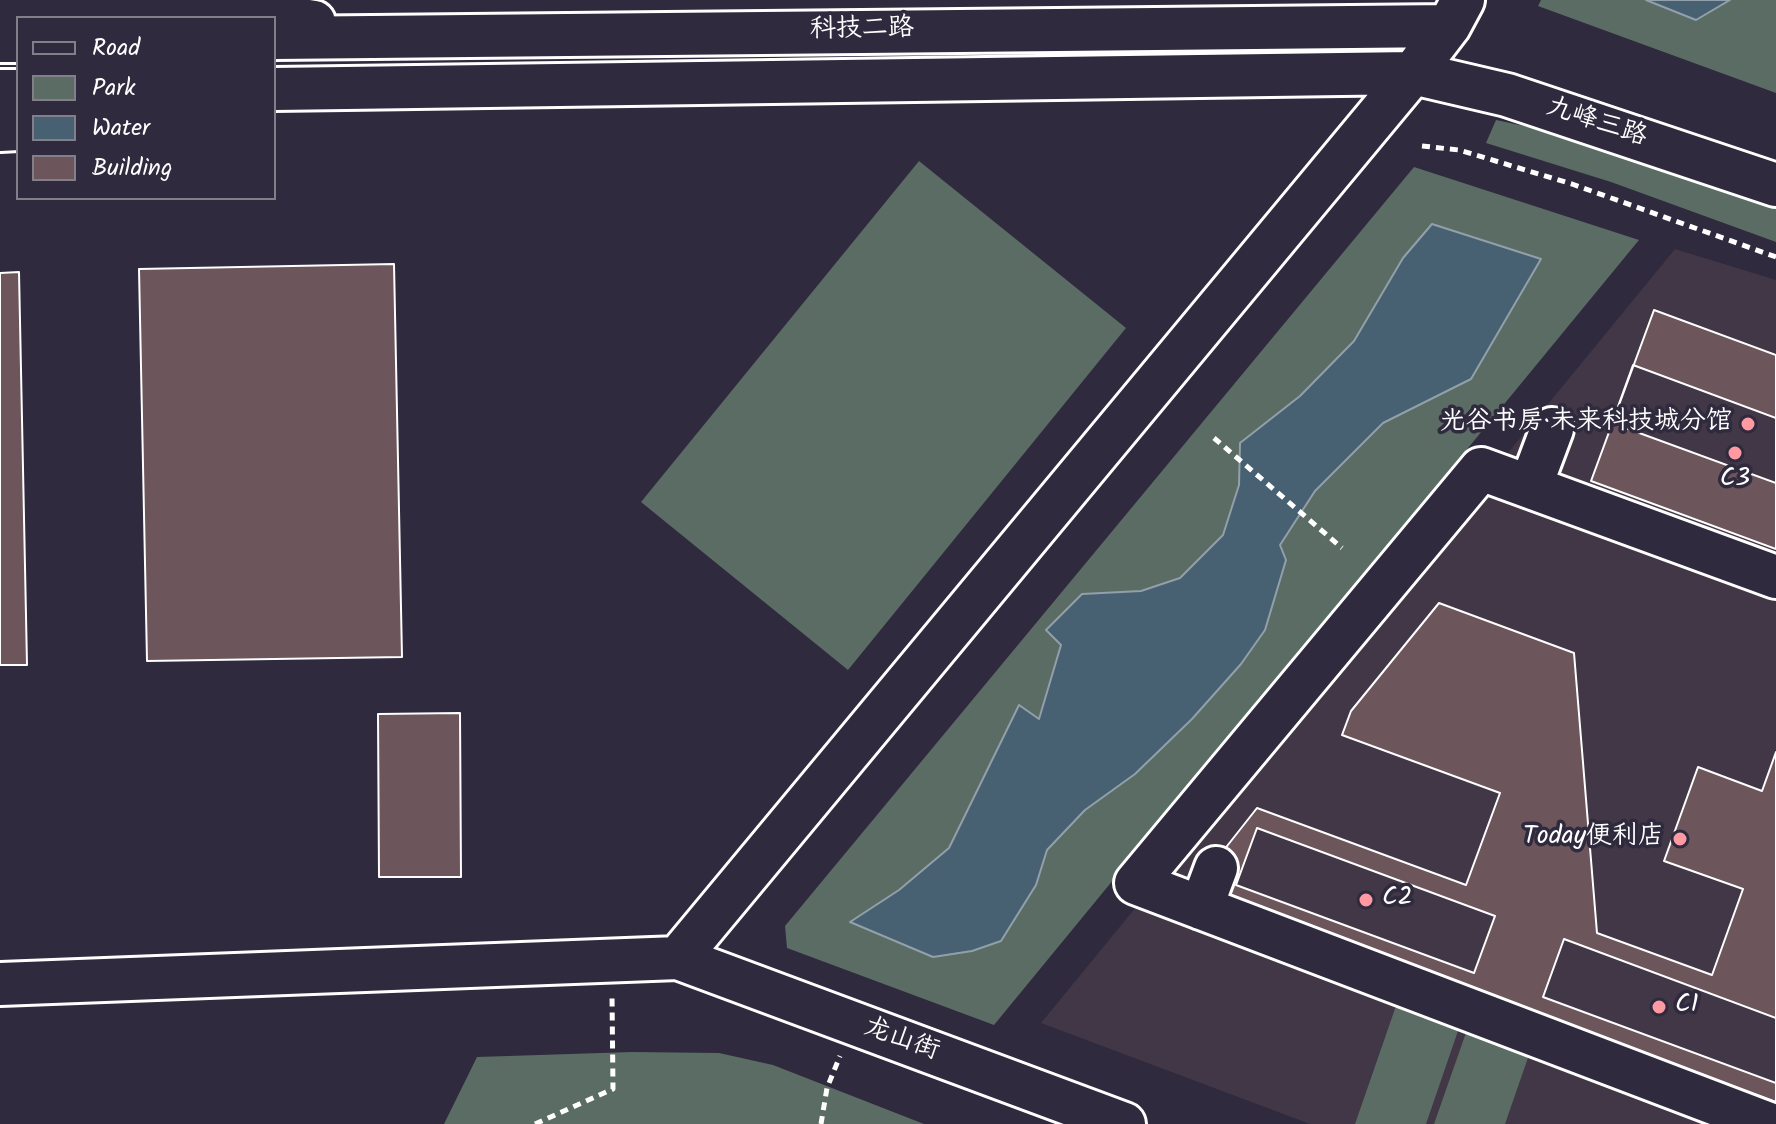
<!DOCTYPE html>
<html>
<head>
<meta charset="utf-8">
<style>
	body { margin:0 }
	#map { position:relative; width:1776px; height:1124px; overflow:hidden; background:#2f2a3d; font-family:Kalam,sans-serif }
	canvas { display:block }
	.legend { position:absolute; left:16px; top:16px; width:260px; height:184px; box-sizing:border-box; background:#2f2a3d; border:2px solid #827f8b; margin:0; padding:10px 14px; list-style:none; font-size:24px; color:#fff }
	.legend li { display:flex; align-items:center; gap:16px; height:40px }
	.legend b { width:40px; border:2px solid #827f8b }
</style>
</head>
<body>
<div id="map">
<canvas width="1776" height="1124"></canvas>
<ul class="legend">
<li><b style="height:10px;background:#2f2a3d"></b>Road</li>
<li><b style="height:22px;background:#5b6c64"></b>Park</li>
<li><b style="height:22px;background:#486172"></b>Water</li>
<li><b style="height:22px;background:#6c565c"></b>Building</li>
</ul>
</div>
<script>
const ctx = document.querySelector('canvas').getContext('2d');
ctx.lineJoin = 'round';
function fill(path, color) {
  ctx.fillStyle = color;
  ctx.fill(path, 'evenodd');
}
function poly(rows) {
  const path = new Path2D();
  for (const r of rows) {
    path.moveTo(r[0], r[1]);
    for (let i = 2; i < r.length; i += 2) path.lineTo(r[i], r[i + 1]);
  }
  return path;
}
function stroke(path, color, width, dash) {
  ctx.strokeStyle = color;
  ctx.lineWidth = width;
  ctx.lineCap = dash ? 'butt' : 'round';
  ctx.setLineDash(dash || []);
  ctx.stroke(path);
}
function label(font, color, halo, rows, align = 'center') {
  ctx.font = font + ' Kalam,"LXGW WenKai TC",sans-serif';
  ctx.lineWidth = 7;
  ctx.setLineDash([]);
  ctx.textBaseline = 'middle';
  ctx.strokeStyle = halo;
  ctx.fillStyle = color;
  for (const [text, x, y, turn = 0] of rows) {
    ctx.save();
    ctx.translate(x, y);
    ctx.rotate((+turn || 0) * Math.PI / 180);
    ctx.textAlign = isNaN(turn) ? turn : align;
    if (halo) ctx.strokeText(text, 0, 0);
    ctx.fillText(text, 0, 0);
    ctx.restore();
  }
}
const built = poly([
	[1675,249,1776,280,1776,1124,1310,1124,1041,1023]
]);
const green = poly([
	[1541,0,1646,0,1696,20,1730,0,1776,0,1776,93,1538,6],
	[1496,120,1599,142,1776,206,1776,242,1611,182,1486,143],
	[919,161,1126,328,848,670,641,502],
	[1414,167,1639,240,994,1025,787,948,785,926],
	[1403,258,1471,379,1383,423,1315,491,1280,545,1286,560,1265,630,1241,664,1192,720,1135,774,1085,810,1047,850,1036,885,933,957,851,922,899,890,949,848,1019,706,1038,720,1061,645,1047,630,1082,594,1141,591,1180,578,1223,535,1239,485,1240,443,1300,396,1354,341],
	[1397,1003,1460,1025,1426,1124,1355,1124],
	[1468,1027,1531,1049,1505,1124,1434,1124],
	[632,1052,719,1053,773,1065,924,1124,444,1124,477,1057]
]);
const water = poly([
	[1646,0,1730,0,1696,20,1646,0],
	[1432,224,1541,259,1471,379,1383,423,1315,491,1280,545,1286,560,1265,630,1241,664,1192,719,1135,774,1085,810,1047,850,1036,885,1001,941,972,951,933,957,850,922,899,890,949,848,1019,705,1039,719,1061,645,1046,630,1082,594,1141,591,1180,578,1223,535,1239,485,1240,443,1300,396,1354,341,1403,258,1432,224]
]);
const building = poly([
	[394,264,402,657,147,661,139,269,394,264],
	[19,272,27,665,0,665,0,273,19,272],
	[1654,310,1776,355,1776,549,1591,481,1654,310],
	[1633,365,1776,418,1776,483,1612,423,1633,365],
	[1439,603,1574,653,1597,933,1712,975,1743,889,1664,861,1698,767,1762,791,1776,752,1776,1102,1194,888,1257,808,1466,885,1500,793,1342,735,1351,711,1439,603],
	[460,713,461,877,379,877,378,714,460,713],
	[1257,828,1495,916,1474,973,1236,885,1257,828],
	[1564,939,1776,1018,1776,1083,1543,997,1564,939]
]);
const path = poly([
	[1422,146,1459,150,1572,184,1776,257],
	[1214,438,1342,548],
	[535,1124,613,1089,612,995],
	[821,1124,827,1088,840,1056]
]);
const minor = poly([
	[0,6,155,6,265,14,314,22],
	[274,38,1449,26],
	[0,41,18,41],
	[274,89,1413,73,1507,95,1776,185],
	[0,91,18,91],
	[0,130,18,129],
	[1531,485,1552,429],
	[1201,908,1216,868],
	[678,958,1413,73,1449,26,1463,0],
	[0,984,678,958,1124,1124],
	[1769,1124,1136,883,1481,469,1776,577]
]);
const markers = [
	[1748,424,8,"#ff9aa2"],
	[1735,453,8,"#ff9aa2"],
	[1680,839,8,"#ff9aa2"],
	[1366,900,8,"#ff9aa2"],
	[1659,1007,8,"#ff9aa2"]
];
const streetNames = [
	["科技二路",862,31,-1],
	["九峰三路",1596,124,18],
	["龙山街",901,1041,20]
];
const poiNames = [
	["光谷书房·未来科技城分馆",1732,424],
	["C3",1735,481,"center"],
	["Today便利店",1664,839],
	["C2",1382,900,"left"],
	["C1",1675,1007,"left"]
];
fill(built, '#413746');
fill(green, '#5b6c64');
fill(water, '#486172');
stroke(water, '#91a0aa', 2);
fill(building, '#6c565c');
stroke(building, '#fff', 2);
stroke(minor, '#fff', 48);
stroke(path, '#fff', 5, [8, 6]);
stroke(minor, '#2f2a3d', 42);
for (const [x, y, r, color] of markers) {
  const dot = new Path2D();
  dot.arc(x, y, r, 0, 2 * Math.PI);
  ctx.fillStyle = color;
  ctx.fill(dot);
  stroke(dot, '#2f2a3d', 3);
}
label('26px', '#fff', '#2f2a3d', streetNames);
label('26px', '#fff', '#2f2a3d', poiNames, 'right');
</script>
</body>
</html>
